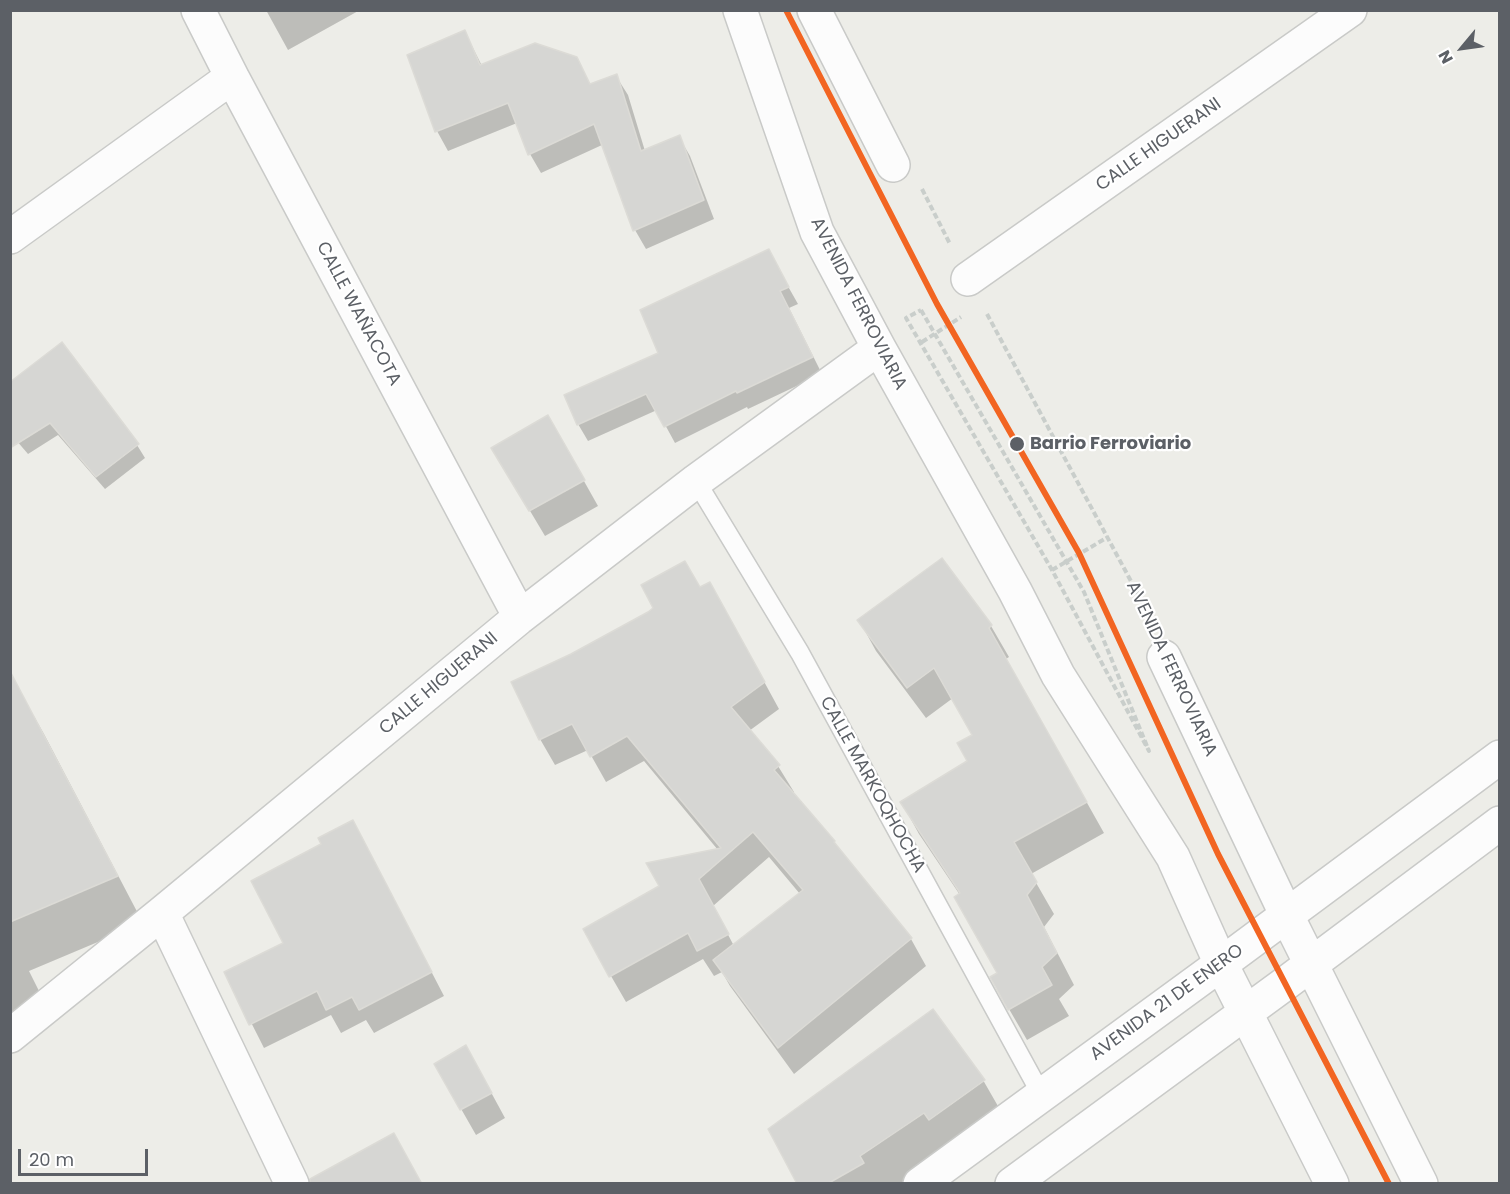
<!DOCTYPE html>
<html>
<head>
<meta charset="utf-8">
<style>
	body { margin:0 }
	#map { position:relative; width:1510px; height:1194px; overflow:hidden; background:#edede8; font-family:Poppins,sans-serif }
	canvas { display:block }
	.frame { position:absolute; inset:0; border:12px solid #5c6066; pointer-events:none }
	.north { position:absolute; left:1432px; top:18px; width:60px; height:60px; -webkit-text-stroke:4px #fff; paint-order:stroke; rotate:241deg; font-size:16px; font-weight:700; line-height:24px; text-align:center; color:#5c6066 }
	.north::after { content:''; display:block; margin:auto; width:21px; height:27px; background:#5c6066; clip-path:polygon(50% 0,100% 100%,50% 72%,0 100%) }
	.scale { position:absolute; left:18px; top:1149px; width:130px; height:27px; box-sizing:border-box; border:3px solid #5c6066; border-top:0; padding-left:8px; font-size:18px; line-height:21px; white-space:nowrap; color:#5c6066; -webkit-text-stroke:4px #fff; paint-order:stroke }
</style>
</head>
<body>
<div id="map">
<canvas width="1510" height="1194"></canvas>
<div class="frame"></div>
<div class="north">N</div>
<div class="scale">20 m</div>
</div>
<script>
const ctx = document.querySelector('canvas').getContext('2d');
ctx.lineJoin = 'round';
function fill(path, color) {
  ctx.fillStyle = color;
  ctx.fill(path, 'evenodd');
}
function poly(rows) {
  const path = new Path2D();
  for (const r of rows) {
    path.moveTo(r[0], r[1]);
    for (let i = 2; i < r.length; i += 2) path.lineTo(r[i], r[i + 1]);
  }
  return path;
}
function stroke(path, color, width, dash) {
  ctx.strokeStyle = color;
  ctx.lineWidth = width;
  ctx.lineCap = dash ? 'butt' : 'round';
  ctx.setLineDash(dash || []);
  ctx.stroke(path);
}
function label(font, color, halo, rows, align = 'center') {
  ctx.font = font + ' Poppins,sans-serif';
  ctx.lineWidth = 4.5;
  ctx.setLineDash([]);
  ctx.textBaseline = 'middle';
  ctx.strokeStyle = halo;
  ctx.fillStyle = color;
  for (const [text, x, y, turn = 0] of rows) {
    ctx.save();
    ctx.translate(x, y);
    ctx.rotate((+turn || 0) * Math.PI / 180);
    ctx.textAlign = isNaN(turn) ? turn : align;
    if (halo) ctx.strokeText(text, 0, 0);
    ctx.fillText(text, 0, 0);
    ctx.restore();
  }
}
const shadow = poly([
	[266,10,360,10,288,50],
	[465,32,482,66,576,58,591,86,616,76,628,95,645,151,679,137,690,156,714,219,646,249,635,230,602,145,541,173,530,154,517,123,448,151,437,131,409,56],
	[768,251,798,304,789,308,822,374,748,409,747,407,675,443,657,410,588,441,578,424,660,354],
	[62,344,137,445,145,458,105,489,58,435,28,454,10,433],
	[562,442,598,506,545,536,508,474],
	[700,589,725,610,779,709,749,731,778,766,794,792,792,794,911,939,926,966,794,1074,730,986,722,972,714,976,703,959,626,1002,611,976,661,887,718,850,644,761,606,782,588,750,555,765,540,739,571,655],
	[769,857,800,894,734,946,713,906],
	[859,620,991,626,1009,657,1006,659,1104,833,1031,874,1054,914,1044,927,1074,985,1059,999,1069,1016,1027,1040,1009,1009,999,974,960,895,919,834,902,803,969,761,974,736,953,698,926,718,876,651],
	[18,688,44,734,143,923,29,971,42,997,10,1013,10,690],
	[353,821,444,996,374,1033,366,1020,341,1033,331,1015,264,1048,226,973,285,943,323,845],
	[436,1065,480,1072,505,1118,476,1135],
	[983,1080,1010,1127,915,1184,799,1184,769,1129]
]);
const building = poly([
	[465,30,480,65,535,43,577,57,590,84,617,74,641,151,680,135,704,200,633,231,594,124,528,155,508,103,435,132,407,55,465,30],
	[769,249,789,287,780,291,813,357,737,393,736,391,664,427,646,394,577,425,564,395,658,353,640,310,769,249],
	[62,342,139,444,96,477,50,423,10,448,10,382,62,342],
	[548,415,585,480,529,511,491,448,548,415],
	[942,558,992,625,989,628,1087,802,1014,842,1037,882,1027,895,1057,953,1042,967,1052,985,1008,1010,990,977,997,973,954,897,960,893,900,802,967,761,957,743,972,735,934,668,907,688,857,620,942,558],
	[685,561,700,587,710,582,765,682,731,707,780,765,774,770,835,841,834,842,912,938,778,1048,713,960,803,890,753,832,699,879,729,934,697,951,688,933,609,977,583,929,659,886,646,863,721,848,627,736,590,757,572,724,539,740,511,682,571,654,648,612,653,608,641,585,685,561],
	[10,671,118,876,10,922,10,671],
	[353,820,432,972,359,1010,352,997,326,1010,317,991,249,1025,224,972,283,943,251,881,321,844,318,838,353,820],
	[933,1009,985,1080,929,1120,924,1113,860,1156,864,1163,827,1184,797,1184,768,1129,933,1009],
	[466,1045,492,1093,460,1110,434,1064,466,1045],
	[394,1133,422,1184,310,1184,310,1179,394,1133]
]);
const path = poly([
	[922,189,950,244],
	[921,310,1084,592,1149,751,1052,570,906,318,921,310],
	[987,314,1153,622],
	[922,342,961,317],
	[1052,570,1108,537]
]);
const service = poly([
	[696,481,800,653,1041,1094]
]);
const minor = poly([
	[198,10,232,77,520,617],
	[740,10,817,232,879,348,1015,591,1058,675,1173,857,1221,964],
	[814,10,893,165],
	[10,237,232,77],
	[968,279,1350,10],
	[1164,657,1286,914],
	[162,913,292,1184],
	[10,1036,162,913,520,617,696,481,879,348]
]);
const tertiary = poly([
	[1286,914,1421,1184],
	[1221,964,1332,1184],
	[920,1184,1221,964,1500,757],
	[1012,1184,1286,983,1500,823]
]);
const rail1 = poly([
	[786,10,937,304,1079,553,1218,854,1389,1184]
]);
const markers = [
	[1017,444,8,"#5c6066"]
];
const streetNames = [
	["CALLE HIGUERANI",1159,145,-35],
	["AVENIDA FERROVIARIA",858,304,63],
	["CALLE WAÑACOTA",358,314,62],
	["AVENIDA FERROVIARIA",1171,669,65],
	["CALLE HIGUERANI",439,684,-40],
	["CALLE MARKOQHOCHA",872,785,61],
	["AVENIDA 21 DE ENERO",1167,1003,-36]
];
const stopNames = [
	["Barrio Ferroviario",1030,444]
];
fill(shadow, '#0003');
fill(building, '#d6d6d3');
stroke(building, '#dcdbd6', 1.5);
stroke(service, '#c9cac8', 21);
stroke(minor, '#c9cac8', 36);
stroke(tertiary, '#c9cac8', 36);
stroke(path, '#c9cecb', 4, [6, 3]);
stroke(service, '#fcfcfc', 18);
stroke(minor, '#fcfcfc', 33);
stroke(tertiary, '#fcfcfc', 33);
stroke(rail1, '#f26522', 6);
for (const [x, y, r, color] of markers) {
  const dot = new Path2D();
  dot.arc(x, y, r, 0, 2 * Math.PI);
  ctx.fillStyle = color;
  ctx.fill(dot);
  stroke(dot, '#fff', 2);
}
label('18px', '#5c6066', '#fff', streetNames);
label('bold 18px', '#5c6066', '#fff', stopNames, 'left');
</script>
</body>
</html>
